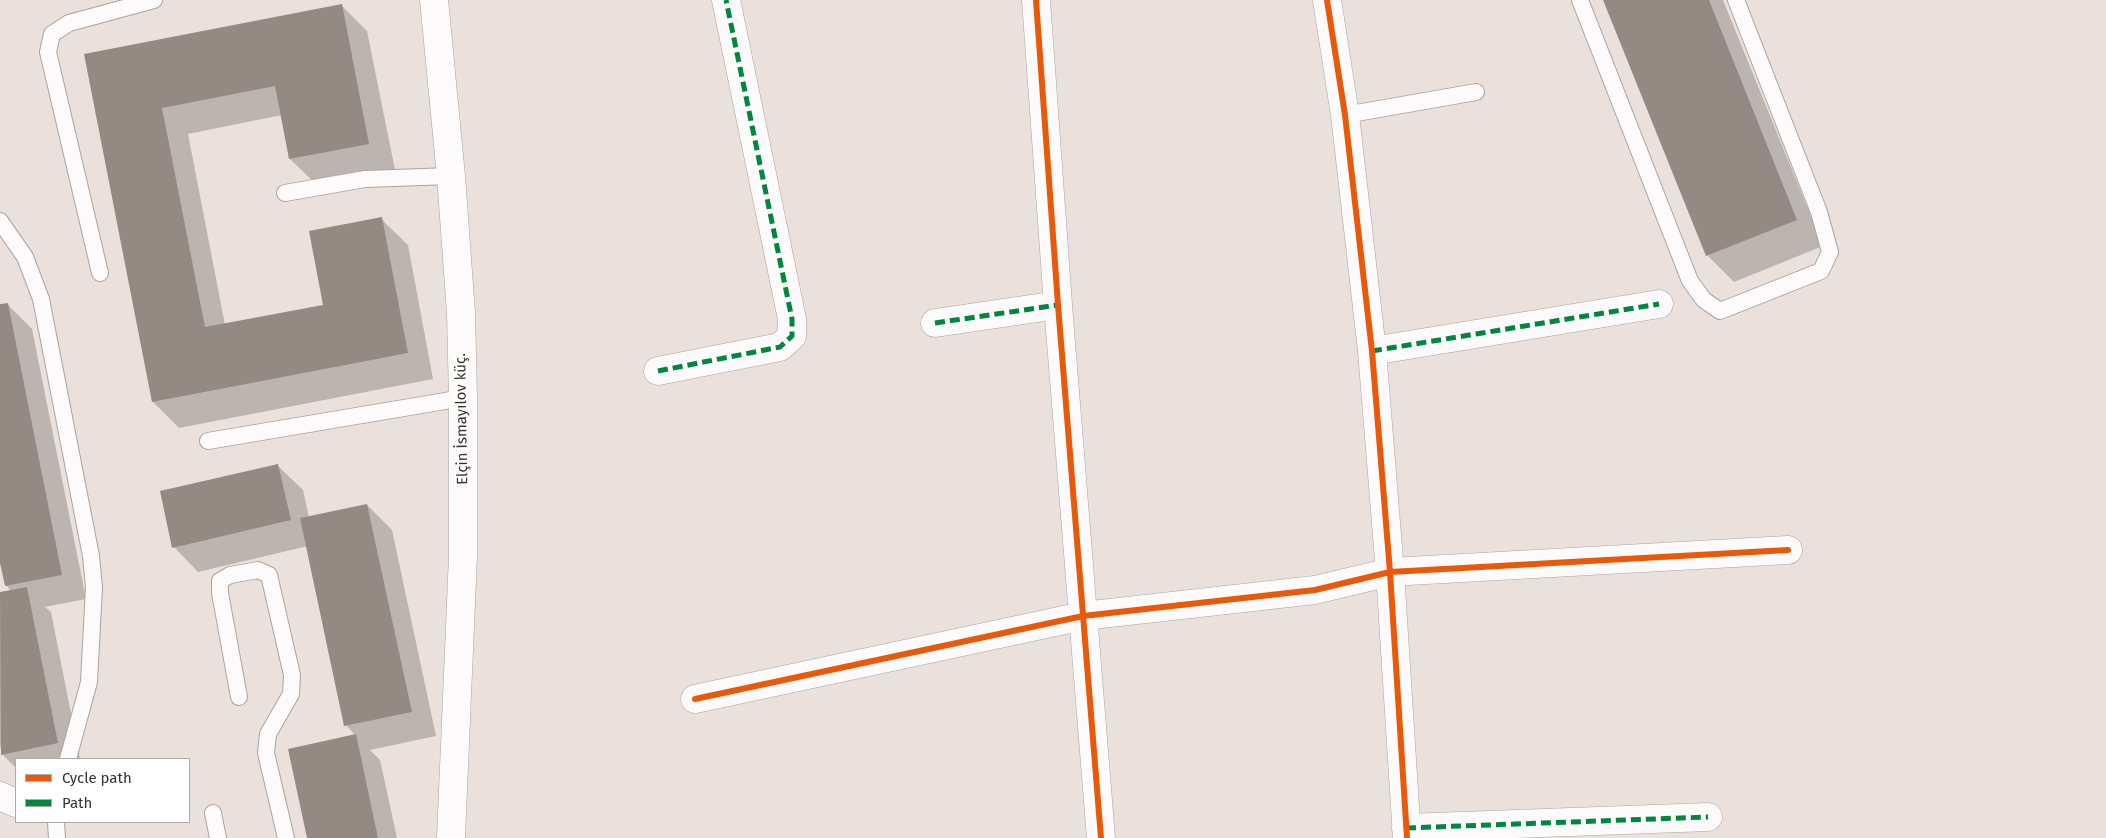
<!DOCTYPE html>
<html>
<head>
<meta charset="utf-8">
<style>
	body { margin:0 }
	#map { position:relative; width:2106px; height:838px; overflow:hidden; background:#eae1dd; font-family:"Fira Sans",sans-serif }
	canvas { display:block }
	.legend { position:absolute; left:15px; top:758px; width:175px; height:65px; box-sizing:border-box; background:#fff; border:1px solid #afadac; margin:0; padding:6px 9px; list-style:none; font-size:15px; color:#38322f }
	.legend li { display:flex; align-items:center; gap:10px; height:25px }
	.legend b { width:25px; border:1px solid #afadac }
</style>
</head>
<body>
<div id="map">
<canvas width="2106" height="838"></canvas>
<ul class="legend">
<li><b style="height:6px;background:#e8590c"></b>Cycle path</li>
<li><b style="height:6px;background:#00873e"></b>Path</li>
</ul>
</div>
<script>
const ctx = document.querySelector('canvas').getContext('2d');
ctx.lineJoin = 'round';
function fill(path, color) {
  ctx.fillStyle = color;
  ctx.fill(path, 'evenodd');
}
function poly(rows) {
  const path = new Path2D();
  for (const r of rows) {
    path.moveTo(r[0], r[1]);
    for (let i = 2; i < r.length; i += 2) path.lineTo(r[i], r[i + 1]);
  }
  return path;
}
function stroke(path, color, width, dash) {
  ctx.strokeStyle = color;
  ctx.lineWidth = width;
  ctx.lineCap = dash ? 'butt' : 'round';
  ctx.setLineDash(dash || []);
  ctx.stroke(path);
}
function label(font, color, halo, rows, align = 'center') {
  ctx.font = font + ' "Fira Sans",sans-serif';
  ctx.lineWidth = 5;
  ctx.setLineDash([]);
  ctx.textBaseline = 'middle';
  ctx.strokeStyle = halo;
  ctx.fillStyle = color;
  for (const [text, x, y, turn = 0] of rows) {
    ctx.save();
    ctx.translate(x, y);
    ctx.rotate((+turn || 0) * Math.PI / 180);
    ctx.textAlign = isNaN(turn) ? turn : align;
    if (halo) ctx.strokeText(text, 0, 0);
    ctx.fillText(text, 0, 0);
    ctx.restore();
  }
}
const shadow = poly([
	[1604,0,1723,0,1823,246,1734,282,1708,256],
	[341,5,367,31,395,170,317,185,290,159,282,115,188,134,225,325,324,306,381,219,408,245,433,379,179,428,153,402,86,55],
	[7,304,32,329,86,599,45,607,51,612,80,759,16,759,16,768,2,754,0,744,0,593,11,591,6,585,0,556,0,306],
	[278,466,303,490,309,518,367,505,392,530,436,736,370,750,380,760,397,838,308,838,356,736,346,725,308,546,198,572,174,547]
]);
const building = poly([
	[1603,0,1709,0,1797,220,1706,256],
	[342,4,369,144,289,159,275,86,162,108,205,327,323,305,309,231,382,217,408,353,152,402,84,54],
	[8,303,62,575,5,586,0,563,0,304],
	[278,464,291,520,172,548,160,491],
	[367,504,412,712,344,726,300,518],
	[27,587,58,743,1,755,0,592],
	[356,734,378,838,307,838,288,749]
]);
const service = poly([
	[1580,0,1690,281,1704,300,1720,311,1821,271,1830,252,1819,212,1736,0],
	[1345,115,1476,92],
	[285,193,365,179,451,176],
	[0,221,25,257,41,299,91,556,94,587,89,682,68,759],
	[100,273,48,52,52,34,69,23,154,0],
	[208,441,463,398],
	[239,697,220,593,220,581,230,575,258,570,269,575,292,675,291,694,268,734,266,753,286,838],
	[213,813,218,838],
	[56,822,57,838]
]);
const minor = poly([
	[434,0,451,176,461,313,463,398,463,555,451,838],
	[1036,0,1058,305,1101,838],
	[1327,0,1345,115,1372,351,1390,572,1407,838],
	[935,323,1058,305],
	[1372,351,1659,304],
	[658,371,780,347,792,336,792,319,726,0],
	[695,699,1083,616,1315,590,1390,572,1788,550],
	[0,796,16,803],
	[1406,828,1708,817]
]);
const quiet = poly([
	[935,323,1058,305],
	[1372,351,1659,304],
	[658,371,780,347,792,336,792,319,726,0],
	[1406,828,1708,817]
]);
const cycleway = poly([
	[1036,0,1058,305,1101,838],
	[1327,0,1345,115,1372,351,1390,572,1407,838],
	[695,699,1083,616,1315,590,1390,572,1788,550]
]);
const streetNames = [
	["Elçin İsmayılov küç.",462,419,-91]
];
fill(shadow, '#0003');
fill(building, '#948a84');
stroke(service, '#aaa39f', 18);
stroke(minor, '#aaa39f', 29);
stroke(service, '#fcfafa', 16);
stroke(minor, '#fcfafa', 28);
stroke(quiet, '#00873e', 5, [10, 5]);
stroke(cycleway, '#e8590c', 6);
label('15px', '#38322f', '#fff', streetNames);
</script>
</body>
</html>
